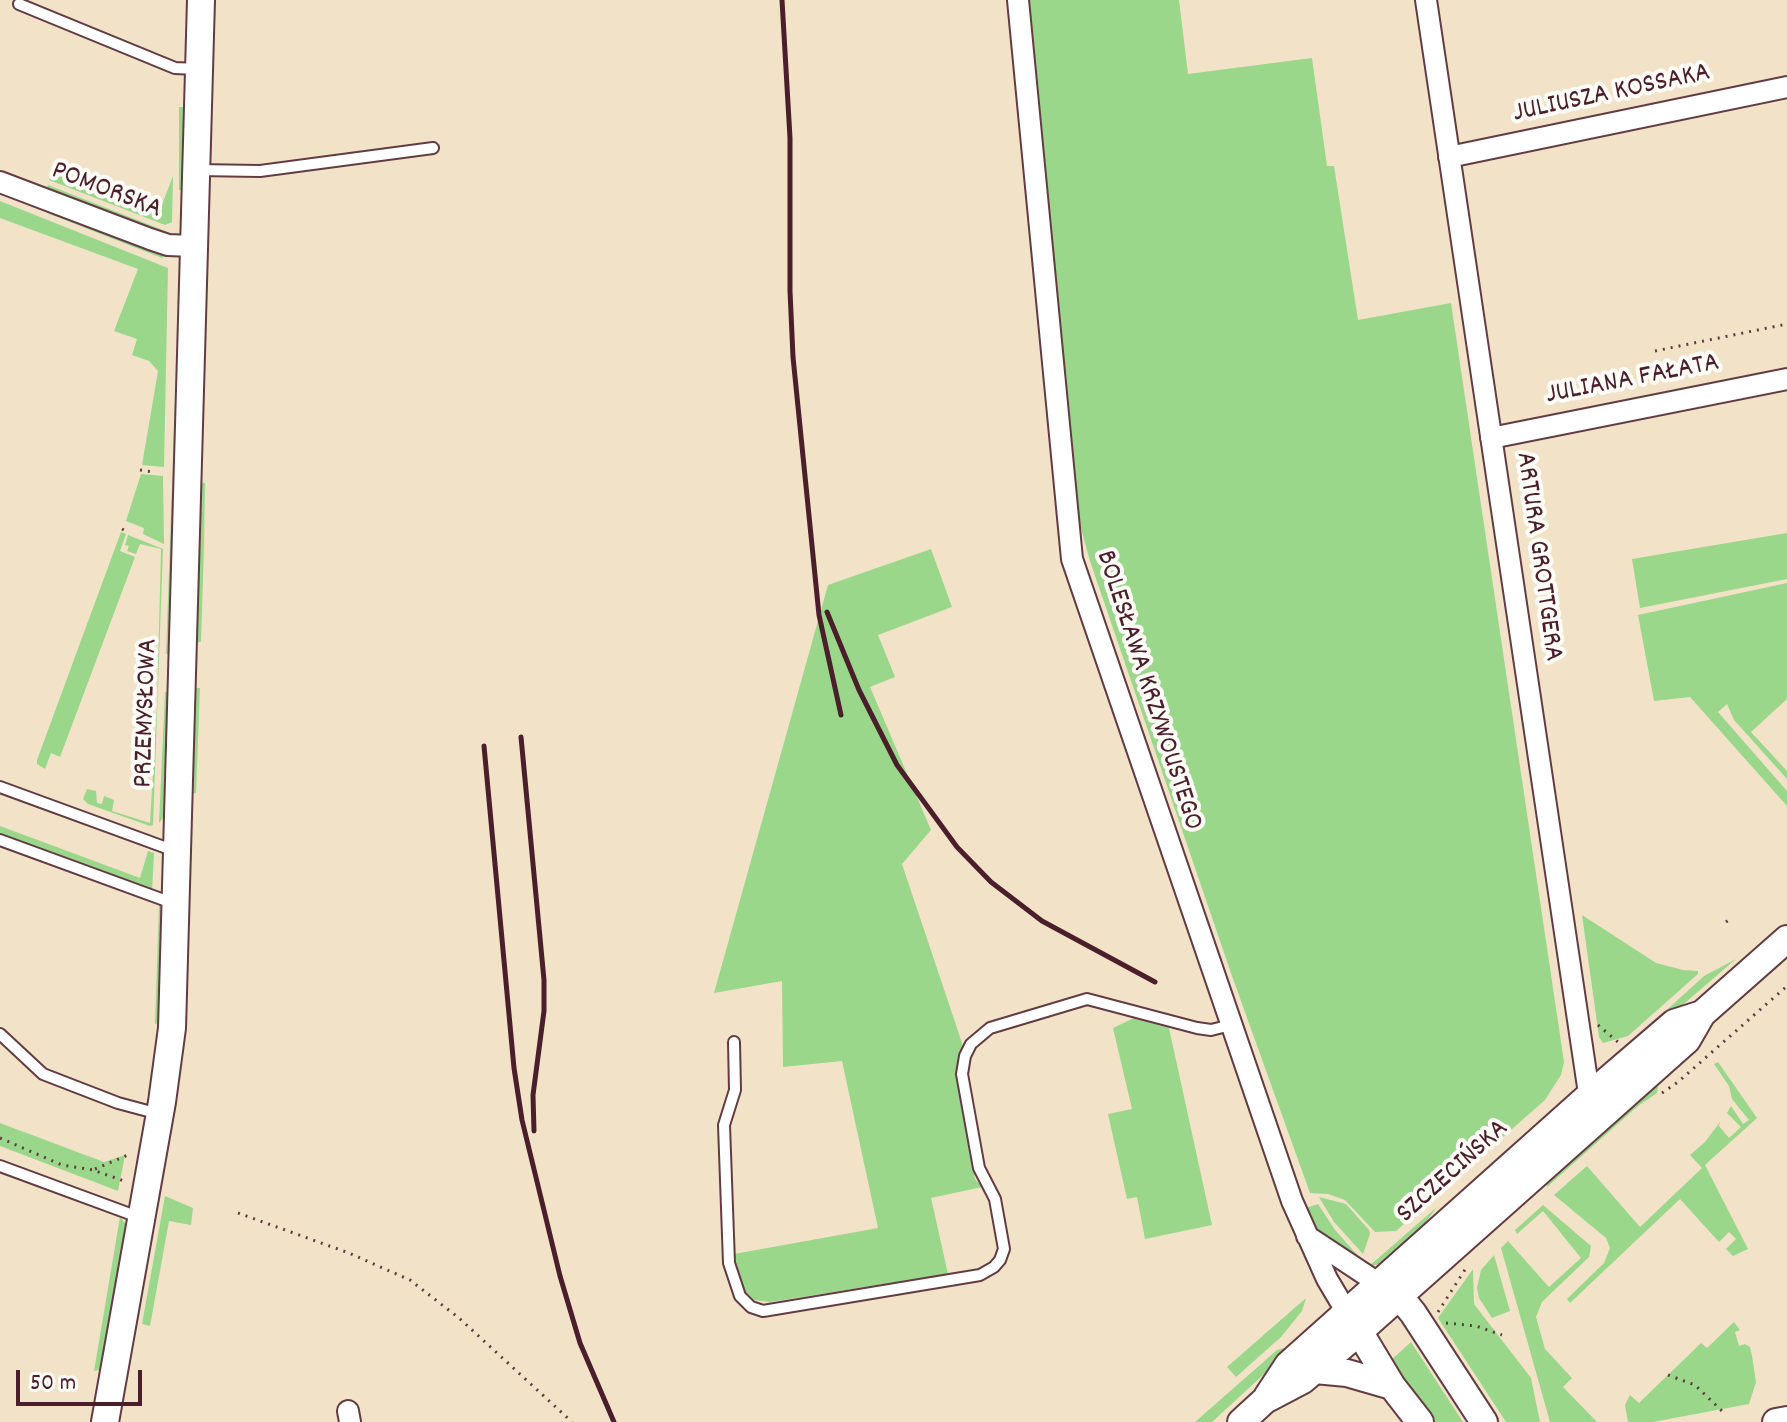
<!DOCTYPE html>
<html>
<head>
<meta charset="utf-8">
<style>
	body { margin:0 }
	#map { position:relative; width:1787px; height:1422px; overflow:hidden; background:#f2e3c8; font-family:Dekko,sans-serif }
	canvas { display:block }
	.scale { position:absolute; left:16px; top:1370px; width:126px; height:36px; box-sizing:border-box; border:4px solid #4a1f2b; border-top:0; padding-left:10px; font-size:24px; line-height:28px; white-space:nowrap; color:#4a1f2b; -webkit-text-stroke:6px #fdfcf7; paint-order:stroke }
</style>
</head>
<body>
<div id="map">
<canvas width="1787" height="1422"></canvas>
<div class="scale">50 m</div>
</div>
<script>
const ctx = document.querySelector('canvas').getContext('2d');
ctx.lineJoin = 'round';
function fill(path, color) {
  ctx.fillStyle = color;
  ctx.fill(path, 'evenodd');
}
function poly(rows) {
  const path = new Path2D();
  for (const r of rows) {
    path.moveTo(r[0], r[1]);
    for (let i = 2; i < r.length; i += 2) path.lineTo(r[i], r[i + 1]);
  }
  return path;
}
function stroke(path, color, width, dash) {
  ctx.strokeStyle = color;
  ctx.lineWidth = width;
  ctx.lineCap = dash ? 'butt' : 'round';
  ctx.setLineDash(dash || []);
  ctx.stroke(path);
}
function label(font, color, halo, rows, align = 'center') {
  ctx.font = font + ' Dekko,sans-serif';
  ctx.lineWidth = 8;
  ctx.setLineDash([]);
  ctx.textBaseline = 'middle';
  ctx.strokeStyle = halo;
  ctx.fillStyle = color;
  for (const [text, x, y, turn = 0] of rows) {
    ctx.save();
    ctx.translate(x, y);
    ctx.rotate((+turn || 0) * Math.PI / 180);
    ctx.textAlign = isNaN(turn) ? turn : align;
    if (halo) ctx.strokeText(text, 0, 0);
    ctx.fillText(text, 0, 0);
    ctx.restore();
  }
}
const green = poly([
	[1026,0,1179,0,1188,74,1312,58,1327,166,1334,166,1358,320,1451,303,1564,1062,1561,1075,1545,1100,1396,1231,1375,1232,1345,1200,1328,1194,1310,1193,1232,976,1090,561,1075,507,1042,136],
	[179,107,189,107,186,190,179,190],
	[54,170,160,210,173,176,172,222,165,225,49,180],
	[48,185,168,232,162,233,46,189],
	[0,201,168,268,164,467,142,465,158,371,149,361,132,355,137,339,114,331,138,269,0,218],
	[50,209,167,255,162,258,47,213],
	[175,403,180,403,173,654,166,654],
	[141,474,163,476,164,544,143,534,144,528,126,521],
	[196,483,205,483,204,547,201,642,192,643],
	[121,532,126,534,120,551,135,557,60,757,51,753,45,769,37,764,37,760],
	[1787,533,1787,579,1640,608,1632,559],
	[128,535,163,549,153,825,150,826,88,804,83,799,87,789,96,791,97,803,102,804,104,796,114,800,112,811,150,823,157,706,161,549,140,544,136,554,127,551,129,546,125,545],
	[931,549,952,607,878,635,895,677,870,687,931,830,902,864,964,1049,958,1059,956,1078,975,1179,982,1187,931,1198,948,1274,770,1302,754,1300,743,1289,734,1254,878,1228,842,1061,783,1067,782,981,714,993,828,585],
	[1787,583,1787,699,1751,732,1787,771,1787,779,1734,720,1727,704,1718,712,1787,791,1787,806,1690,697,1654,701,1638,615],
	[191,688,200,688,196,793,188,794],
	[165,692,172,693,167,813,159,823],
	[0,826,140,878,148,851,154,853,152,892,0,835],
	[159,905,166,909,162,1022,155,1024],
	[1582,915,1656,963,1683,970,1698,971,1698,974,1628,1036,1603,1043,1599,1037],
	[1736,959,1636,1045,1634,1043,1636,1038,1704,976],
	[1134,1018,1169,1028,1212,1225,1145,1239,1137,1197,1127,1199,1108,1114,1132,1109,1113,1028],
	[1718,1062,1757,1118,1705,1165,1748,1249,1733,1256,1726,1249,1736,1239,1729,1232,1719,1242,1680,1199,1570,1303,1567,1299,1604,1263,1610,1248,1606,1238,1554,1195,1587,1166,1640,1227,1702,1168,1690,1155,1705,1142,1720,1122,1719,1126,1729,1138,1741,1127,1727,1113,1731,1106,1743,1124,1749,1120,1732,1099,1729,1086,1714,1064],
	[1654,1081,1658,1087,1657,1093,1638,1106,1547,1187,1546,1180],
	[0,1123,104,1162,125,1155,118,1191,0,1146],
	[165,1196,193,1208,191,1225,169,1221,150,1326,142,1324],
	[1319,1197,1346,1204,1369,1230,1370,1234,1363,1254,1334,1222],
	[1318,1204,1335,1230,1361,1259,1359,1262,1313,1225,1303,1209],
	[1543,1205,1591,1246,1589,1257,1542,1302,1536,1317,1545,1349,1572,1378,1563,1387,1597,1422,1550,1422,1501,1248,1508,1241,1549,1287,1581,1258,1543,1211,1517,1234,1515,1230],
	[1437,1207,1419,1231,1383,1263,1368,1267],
	[120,1217,129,1228,104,1369,94,1371],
	[1494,1255,1510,1311,1492,1318,1479,1298,1477,1288,1481,1270],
	[1473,1269,1474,1304,1531,1378,1540,1422,1506,1422,1438,1318],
	[1306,1298,1302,1311,1281,1337,1236,1377,1227,1367],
	[1734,1322,1740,1330,1735,1332,1739,1346,1745,1344,1750,1347,1752,1356,1756,1382,1749,1404,1653,1422,1628,1422,1625,1405,1630,1395,1639,1403,1701,1343,1707,1348],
	[1411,1342,1463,1422,1433,1422,1411,1394,1390,1361],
	[1284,1348,1288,1352,1212,1422,1195,1422,1277,1350]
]);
const path = poly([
	[1655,351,1787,324],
	[140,470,153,472],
	[122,529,128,532],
	[1726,922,1731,918],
	[1598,1025,1619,1043],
	[1662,1093,1678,1082,1787,986],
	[0,1138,62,1165,93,1170,124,1181],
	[95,1169,128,1155],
	[238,1213,349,1253,410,1280,459,1318,572,1422],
	[1438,1312,1468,1265],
	[1446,1323,1476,1326,1502,1335],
	[1668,1375,1695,1385,1723,1412]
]);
const service = poly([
	[19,4,175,68,196,69],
	[196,170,260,171,433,148],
	[0,787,175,851],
	[0,840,175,904],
	[0,1034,43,1074,118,1103,159,1114],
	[734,1042,735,1090,724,1125,729,1263,740,1296,751,1307,763,1311,980,1275,994,1267,1000,1260,1004,1249,995,1199,979,1168,962,1074,965,1056,971,1044,990,1028,1087,999,1197,1028,1211,1030,1231,1025],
	[0,1166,141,1218]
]);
const minor = poly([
	[1018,0,1072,559,1292,1201,1327,1279,1346,1311],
	[1426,0,1591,1107],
	[1449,157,1787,87],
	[0,182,150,239,168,245,193,246],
	[1491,438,1787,379],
	[1307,1236,1378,1283],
	[348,1411,350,1422]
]);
const tertiary = poly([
	[1386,1287,1399,1296,1413,1313,1484,1422],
	[1351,1318,1392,1386,1420,1422],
	[1315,1370,1347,1373,1392,1386],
	[1267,1397,1288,1365,1298,1356,1589,1096,1674,1023,1702,1014],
	[105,1422,162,1102,172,1028,201,0],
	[1241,1422,1265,1400,1303,1380,1360,1331,1687,1040,1702,1014,1787,939],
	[1776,1422,1787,1420]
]);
const rail = poly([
	[782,0,790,138,790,291,793,357,819,615,841,715],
	[827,612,859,690,897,765,957,847,991,882,1042,921,1155,982],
	[521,737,544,980,544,1011,533,1095,534,1131],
	[484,746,514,1068,522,1120,560,1276,580,1343,614,1422]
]);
const streetNames = [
	["JULIUSZA KOSSAKA",1612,95,-12],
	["POMORSKA",106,192,21],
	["JULIANA FAŁATA",1633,381,-11],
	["ARTURA GROTTGERA",1537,557,82],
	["BOLESŁAWA KRZYWOUSTEGO",1147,691,72],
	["PRZEMYSŁOWA",148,713,-88],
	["SZCZECIŃSKA",1454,1173,-42]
];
fill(green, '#9ad78b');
stroke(service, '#633c43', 14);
stroke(minor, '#633c43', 24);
stroke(tertiary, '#633c43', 30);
stroke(path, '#633c43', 3, [2, 6]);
stroke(service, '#fff', 10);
stroke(minor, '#fff', 20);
stroke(tertiary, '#fff', 26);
stroke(rail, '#4a1f2b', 5);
label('28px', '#4a1f2b', '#fdfcf7', streetNames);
</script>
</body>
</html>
